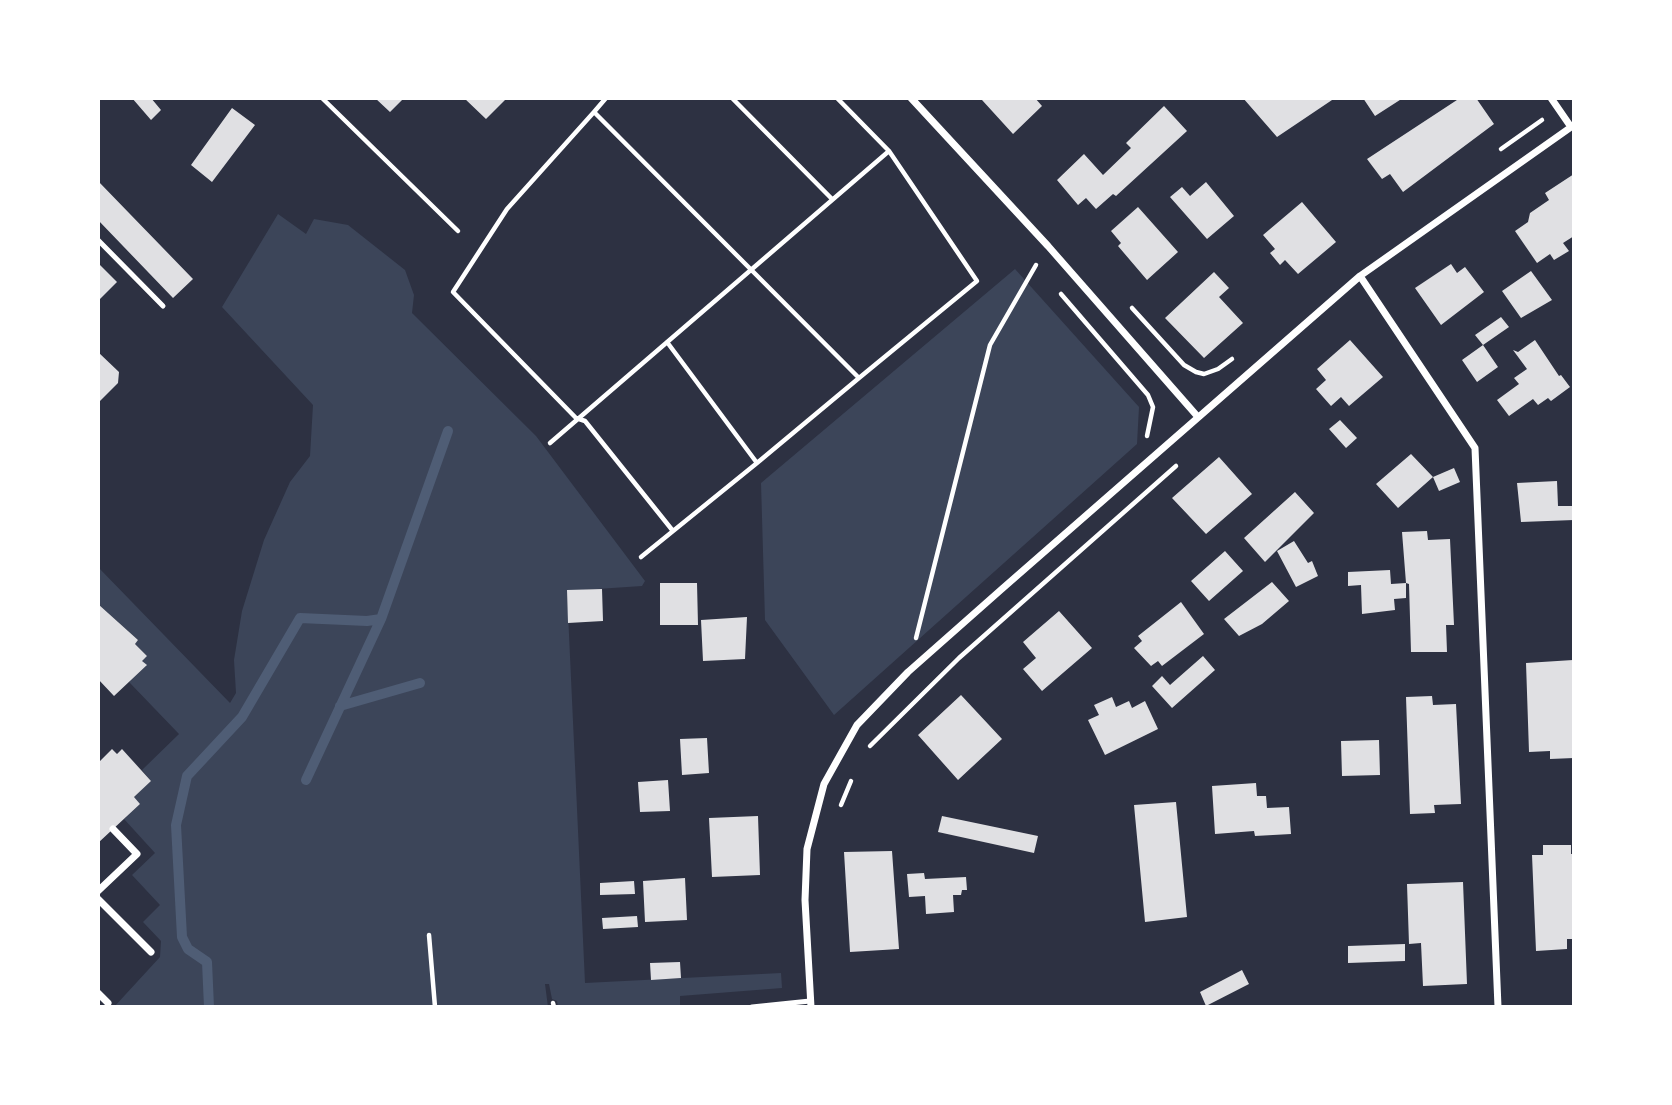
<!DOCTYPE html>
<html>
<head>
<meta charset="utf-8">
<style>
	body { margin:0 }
	#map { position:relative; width:1672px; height:1105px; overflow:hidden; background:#2d3142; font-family:Literata,serif }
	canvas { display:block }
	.frame { position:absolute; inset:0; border:100px solid #fff; pointer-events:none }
</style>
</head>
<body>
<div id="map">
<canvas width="1672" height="1105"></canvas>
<div class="frame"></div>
</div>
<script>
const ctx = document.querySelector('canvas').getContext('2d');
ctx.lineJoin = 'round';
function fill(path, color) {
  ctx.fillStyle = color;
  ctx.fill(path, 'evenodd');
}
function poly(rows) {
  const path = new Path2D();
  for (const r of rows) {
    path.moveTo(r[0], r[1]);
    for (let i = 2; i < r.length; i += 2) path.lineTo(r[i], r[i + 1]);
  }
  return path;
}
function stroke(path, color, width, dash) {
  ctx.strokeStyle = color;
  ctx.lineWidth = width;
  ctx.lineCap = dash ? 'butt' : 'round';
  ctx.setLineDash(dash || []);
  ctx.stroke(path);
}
const green = poly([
	[278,214,306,234,314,219,348,225,405,270,414,295,412,313,536,436,645,581,642,586,567,591,585,983,781,973,782,988,680,996,680,1007,558,1007,557,1001,552,999,549,984,545,984,548,1007,114,1007,160,957,161,941,143,922,160,905,132,875,155,853,124,819,140,804,134,797,151,781,142,770,179,734,129,682,146,666,142,661,147,656,135,644,138,640,98,604,98,567,230,703,236,693,234,660,242,611,264,540,290,482,310,456,313,405,222,307],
	[1015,269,1139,407,1137,444,834,715,765,620,761,483]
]);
const stream = poly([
	[340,706,420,683],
	[306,780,381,619],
	[209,1007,207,962,188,949,182,937,176,825,187,776,242,717,300,618,367,621,381,619,448,431]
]);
const building = poly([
	[132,98,151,98,161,110,151,120],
	[375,98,404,98,390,112],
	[464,98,507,98,486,119],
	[985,98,1035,98,1042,106,1013,134,982,100],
	[1243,98,1335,98,1277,137],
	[1363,98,1403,98,1375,116],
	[1460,98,1476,98,1494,124,1403,192,1390,174,1382,179,1367,159],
	[1164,106,1187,131,1116,196,1113,194,1096,209,1086,198,1078,205,1057,180,1084,154,1103,175,1131,148,1126,143],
	[232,108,255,125,212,182,191,165],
	[1574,174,1574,236,1563,243,1569,251,1554,260,1550,254,1537,263,1515,231,1528,222,1530,213,1549,200,1545,193],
	[98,181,193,279,173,298,98,220],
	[1206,182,1234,216,1207,239,1170,197,1182,187,1190,196],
	[1302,202,1336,242,1298,274,1285,260,1280,265,1270,253,1275,249,1263,235],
	[1138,207,1178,252,1147,280,1118,246,1121,243,1111,231],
	[98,263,117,282,98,301],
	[1451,264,1457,273,1465,267,1484,292,1441,325,1415,288],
	[1531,271,1552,300,1521,318,1502,291],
	[1214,272,1229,288,1219,297,1243,323,1204,358,1165,318],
	[1501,317,1509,327,1483,345,1475,335],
	[1350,340,1383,377,1349,406,1341,397,1331,406,1316,389,1326,380,1317,369],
	[1535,340,1559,376,1561,375,1570,387,1551,401,1548,398,1538,405,1533,399,1509,416,1497,400,1519,384,1514,378,1527,369,1513,350,1518,352],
	[1483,345,1498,367,1477,382,1462,360],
	[98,352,119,372,118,383,98,403],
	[1340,420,1357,438,1346,448,1329,429],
	[1411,454,1433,477,1398,508,1376,484],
	[1219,457,1252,494,1206,534,1172,498],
	[1454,468,1460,482,1439,491,1433,477],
	[1557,481,1558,506,1574,506,1574,520,1521,522,1517,483],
	[1295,492,1314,513,1265,562,1244,538],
	[1427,531,1428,540,1450,539,1454,625,1446,625,1447,652,1411,652,1409,584,1406,583,1402,532],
	[1294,541,1308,563,1312,561,1318,576,1296,587,1277,551],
	[1225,551,1243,571,1209,601,1191,581],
	[1390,570,1391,584,1406,583,1406,598,1394,599,1395,610,1362,614,1361,585,1348,586,1348,572],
	[1272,582,1289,601,1262,624,1239,636,1224,619],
	[660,583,697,583,698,625,660,625],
	[602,589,603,621,568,623,567,590],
	[1181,602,1204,634,1162,666,1158,661,1151,666,1134,648,1142,641,1138,636],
	[98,604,138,640,135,644,147,656,142,661,147,665,114,696,98,679],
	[1059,611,1092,648,1042,691,1023,669,1036,658,1023,642],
	[747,617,745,659,703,661,701,620],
	[1203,656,1215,670,1172,708,1152,686,1162,676,1170,685],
	[1573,660,1574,758,1550,759,1550,751,1529,752,1526,663],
	[961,695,1002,739,958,780,918,735],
	[1432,696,1433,705,1456,704,1461,804,1434,805,1435,813,1410,814,1406,697],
	[1112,697,1116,707,1129,701,1132,708,1145,701,1158,729,1105,755,1088,720,1099,715,1094,705],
	[707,738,709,773,682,775,680,739],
	[1379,740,1380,775,1342,776,1341,741],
	[112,749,117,754,122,749,151,781,134,797,140,804,98,843,98,763],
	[668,780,670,811,640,812,638,782],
	[1256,783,1257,796,1266,796,1267,808,1289,807,1291,834,1255,836,1254,831,1215,834,1212,786],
	[1176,802,1187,917,1145,922,1134,805],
	[758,816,760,875,712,877,709,818],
	[942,816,1038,836,1034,853,938,832],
	[1543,845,1571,845,1571,854,1574,854,1574,939,1567,939,1567,949,1536,951,1532,855,1543,855],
	[892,851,899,949,850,952,844,852],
	[924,873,925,879,966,877,967,890,962,890,961,895,953,895,954,912,926,914,925,896,909,897,907,874],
	[685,878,687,920,645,922,643,881],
	[634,881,635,894,600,895,600,883],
	[1463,882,1467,984,1423,986,1421,943,1409,944,1407,884],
	[637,916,638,927,603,929,602,918],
	[1405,944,1405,961,1348,963,1348,946],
	[680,962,681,978,651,980,650,963],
	[1242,970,1249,984,1206,1006,1200,992]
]);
const path = poly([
	[322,98,458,231],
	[732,98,831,198],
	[594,112,606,98],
	[1501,149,1542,120],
	[1061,294,1148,395,1153,407,1147,436],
	[1132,308,1184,365,1196,372,1204,374,1218,369,1232,359],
	[667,342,757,463,859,378],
	[550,443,889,151],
	[673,531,585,421,576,418,453,292,507,209,594,112,859,378,977,281,889,151,837,98],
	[641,557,757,463],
	[916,638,990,345,1036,265],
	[870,746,959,658,1176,466],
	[841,805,851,781],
	[429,935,435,1007],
	[553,1003,554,1007]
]);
const service = poly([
	[98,240,163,306],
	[752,1007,810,1001]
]);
const minor = poly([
	[911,98,1048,246,1198,417],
	[1551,98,1571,127],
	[1360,276,1475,448,1498,1007],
	[98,891,137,854,113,829],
	[98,899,151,952],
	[98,993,108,1003],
	[811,1007,805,900,807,849,824,784,857,725,908,672,1003,588,1360,276,1574,125]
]);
fill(green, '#3c4559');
stroke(stream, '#4f5d75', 10);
fill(building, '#e0e0e3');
stroke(path, '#fff', 4.5);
stroke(service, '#fff', 5);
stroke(minor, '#fff', 7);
</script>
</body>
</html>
